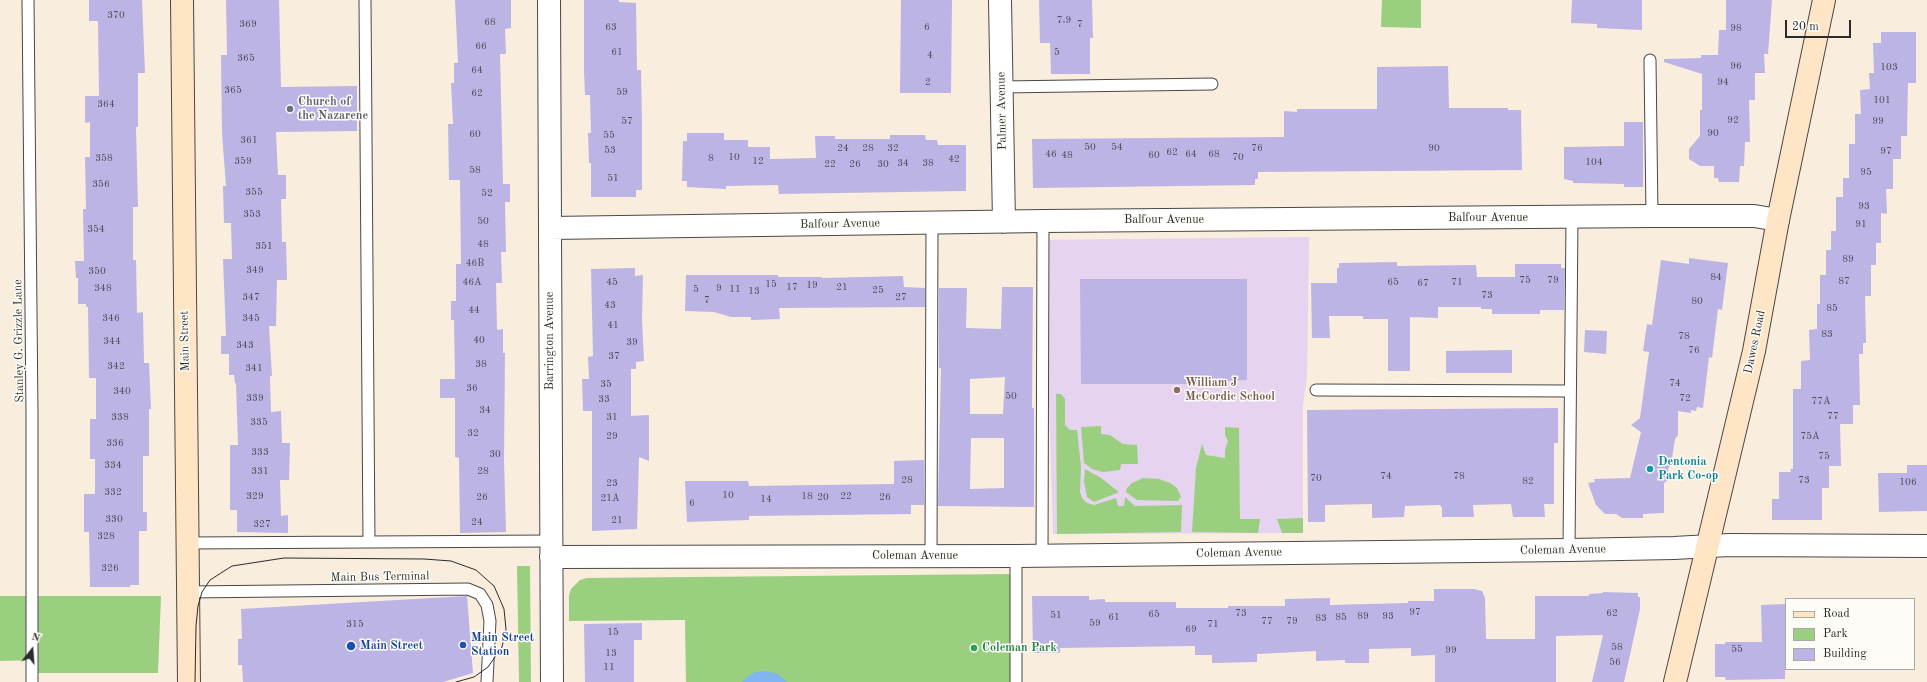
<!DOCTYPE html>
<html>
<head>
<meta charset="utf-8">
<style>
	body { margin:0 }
	#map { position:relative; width:1927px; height:682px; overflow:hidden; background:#f9edde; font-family:"Old Standard TT",serif }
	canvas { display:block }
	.legend { position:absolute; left:1785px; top:598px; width:130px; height:72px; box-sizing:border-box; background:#fdfcf7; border:1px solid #a9a8a5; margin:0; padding:5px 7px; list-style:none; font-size:12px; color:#2b2b2b }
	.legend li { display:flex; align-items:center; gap:8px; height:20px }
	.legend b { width:20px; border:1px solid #a9a8a5 }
	.north { position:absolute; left:12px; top:630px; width:40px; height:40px; -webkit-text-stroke:3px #fdfcf7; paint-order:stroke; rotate:17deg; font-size:11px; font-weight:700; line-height:16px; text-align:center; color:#2b2b2b }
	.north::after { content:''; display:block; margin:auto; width:14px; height:18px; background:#2b2b2b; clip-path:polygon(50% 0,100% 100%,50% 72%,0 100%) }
	.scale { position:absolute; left:1785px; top:20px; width:66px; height:18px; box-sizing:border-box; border:2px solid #2b2b2b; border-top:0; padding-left:5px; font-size:12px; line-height:14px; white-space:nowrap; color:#2b2b2b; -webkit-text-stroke:3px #fdfcf7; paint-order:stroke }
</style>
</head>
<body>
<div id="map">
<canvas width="1927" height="682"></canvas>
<ul class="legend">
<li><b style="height:5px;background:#fde5c5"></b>Road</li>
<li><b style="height:11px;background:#9bcf80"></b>Park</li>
<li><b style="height:11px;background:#bcb4e5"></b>Building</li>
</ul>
<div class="north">N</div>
<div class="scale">20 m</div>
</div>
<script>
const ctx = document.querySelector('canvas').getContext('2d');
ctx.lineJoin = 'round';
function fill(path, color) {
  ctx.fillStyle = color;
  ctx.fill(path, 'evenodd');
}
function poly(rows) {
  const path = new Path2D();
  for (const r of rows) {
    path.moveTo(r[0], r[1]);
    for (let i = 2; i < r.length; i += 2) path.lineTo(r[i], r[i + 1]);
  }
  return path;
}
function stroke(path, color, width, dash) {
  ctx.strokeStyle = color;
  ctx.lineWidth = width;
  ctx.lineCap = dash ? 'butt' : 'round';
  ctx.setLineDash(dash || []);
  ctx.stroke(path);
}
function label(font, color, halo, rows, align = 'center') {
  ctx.font = font + ' "Old Standard TT",serif';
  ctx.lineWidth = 3;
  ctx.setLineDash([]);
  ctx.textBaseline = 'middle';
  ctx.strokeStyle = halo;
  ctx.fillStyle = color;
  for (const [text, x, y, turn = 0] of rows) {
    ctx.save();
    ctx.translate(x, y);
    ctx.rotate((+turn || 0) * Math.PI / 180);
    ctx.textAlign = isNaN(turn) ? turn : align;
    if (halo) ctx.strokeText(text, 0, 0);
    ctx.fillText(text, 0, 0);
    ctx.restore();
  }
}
const built = poly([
	[1309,237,1307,376,1303,405,1303,533,1053,534,1044,240]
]);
const green = poly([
	[1382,0,1421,0,1421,28,1381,27],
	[1056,394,1061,394,1065,399,1065,425,1070,430,1077,430,1081,466,1080,492,1082,498,1087,503,1094,505,1116,498,1118,506,1124,506,1125,497,1135,506,1182,505,1181,532,1057,534],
	[1101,426,1101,434,1110,435,1123,444,1137,445,1138,464,1121,464,1120,470,1103,472,1092,469,1084,463,1081,427],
	[1225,427,1239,428,1240,519,1260,519,1258,533,1192,532,1196,468,1202,444,1206,455,1225,458,1225,450,1228,441,1225,435],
	[1085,469,1101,478,1119,492,1117,493,1094,502,1087,497,1084,481],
	[1143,478,1159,479,1170,483,1177,488,1181,497,1178,501,1137,500,1126,492,1127,488,1132,483],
	[1303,518,1303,533,1282,533,1277,519],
	[517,566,530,566,531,682,519,682],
	[1011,574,1011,682,686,682,685,620,569,621,569,595,571,589,580,580,587,578],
	[0,596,161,596,158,673,38,673,38,660,0,661]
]);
const water = poly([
	[765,671,778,674,787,682,742,682,747,677,755,672]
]);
const building = poly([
	[89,0,142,0,145,73,138,73,138,127,136,127,138,207,133,207,133,260,136,260,137,313,143,312,144,363,149,363,151,409,149,409,149,456,143,456,143,512,147,512,147,531,139,531,139,585,130,585,130,587,90,587,89,532,84,532,84,494,95,494,95,459,90,459,90,419,96,419,96,378,89,378,88,307,86,307,86,304,78,304,78,278,76,278,75,261,84,261,83,209,86,209,85,157,90,157,90,122,85,123,85,96,99,96,98,21,89,21],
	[226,0,279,0,281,87,357,86,357,131,276,132,278,175,286,175,286,199,281,199,282,242,286,242,287,280,277,280,276,326,269,326,272,376,270,376,271,412,281,411,282,443,290,443,289,480,280,480,281,516,288,515,288,533,237,532,237,510,230,510,230,445,238,445,236,383,235,384,234,375,229,375,229,354,221,354,221,336,226,336,223,259,232,259,231,223,224,223,223,186,226,186,222,133,221,55,227,55],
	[455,0,511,0,511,28,505,29,506,54,500,54,503,184,510,184,510,202,505,202,506,252,501,252,502,283,496,283,497,330,503,329,503,353,505,353,504,460,506,532,460,533,459,458,455,457,455,398,440,398,440,379,455,379,454,320,451,320,451,301,456,301,456,264,461,264,460,180,449,180,448,124,453,124,451,83,454,83,454,63,458,63],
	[584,0,619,0,619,2,636,3,637,70,641,70,642,122,642,190,636,190,636,197,591,197,591,163,589,163,588,133,591,133,590,95,585,95,584,72],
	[901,0,952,0,951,93,900,93],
	[1039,0,1092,0,1093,38,1090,38,1090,74,1051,74,1050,43,1040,43],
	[1572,0,1642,0,1642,30,1597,28,1597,24,1571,23],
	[1726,0,1772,0,1768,54,1764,54,1765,73,1755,73,1755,100,1749,100,1750,142,1745,142,1744,166,1740,166,1739,182,1719,182,1718,178,1714,178,1714,166,1700,166,1689,159,1689,149,1700,136,1700,110,1702,110,1702,74,1664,62,1664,59,1701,58,1701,55,1718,55,1719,30,1726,30],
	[1881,32,1916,32,1916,83,1908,83,1907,136,1901,136,1901,159,1893,159,1893,189,1886,189,1887,214,1881,213,1881,243,1876,243,1876,265,1871,265,1871,296,1865,296,1866,343,1863,343,1863,354,1859,354,1860,405,1853,405,1853,424,1840,424,1841,466,1829,466,1829,488,1822,488,1822,520,1772,520,1772,499,1779,499,1779,472,1791,472,1790,469,1793,469,1793,389,1801,389,1801,361,1810,360,1809,330,1817,329,1817,304,1820,304,1820,275,1826,275,1826,250,1831,250,1831,231,1836,231,1836,197,1843,197,1843,178,1849,178,1849,144,1855,144,1855,114,1861,114,1860,90,1870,89,1869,73,1874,73,1873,43,1881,43],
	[1448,66,1449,108,1508,108,1508,110,1521,110,1522,170,1258,172,1258,179,1255,179,1255,185,1033,188,1032,139,1284,137,1284,111,1297,112,1297,109,1377,109,1377,67],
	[1624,122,1643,122,1643,187,1624,187,1624,184,1573,183,1573,181,1564,179,1564,147,1624,146],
	[687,133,724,133,724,140,748,140,748,147,770,147,770,159,816,158,815,136,835,136,835,139,890,139,890,135,925,135,926,140,937,140,938,145,966,145,966,191,779,194,778,185,726,186,726,189,687,187,687,181,682,181,683,141,687,141],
	[1689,258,1728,263,1722,310,1718,309,1712,358,1709,357,1703,408,1697,407,1696,411,1691,410,1691,413,1678,411,1678,435,1675,439,1671,465,1668,469,1668,480,1664,483,1664,513,1643,514,1643,518,1622,518,1616,514,1605,514,1596,505,1588,483,1595,482,1594,479,1630,478,1641,432,1631,425,1640,418,1649,352,1643,351,1647,324,1652,325,1661,260,1689,264],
	[1397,262,1397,266,1476,265,1477,277,1515,277,1515,264,1561,264,1561,268,1565,268,1564,310,1540,310,1540,314,1492,314,1492,309,1481,309,1481,307,1438,307,1438,318,1410,317,1410,371,1388,371,1388,319,1363,319,1363,316,1329,316,1330,338,1312,338,1311,283,1337,283,1337,268,1339,268,1339,263],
	[635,268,635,276,643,275,642,319,644,361,636,362,636,369,631,369,631,416,649,415,649,461,639,457,637,529,592,531,592,411,583,411,582,379,589,379,588,357,593,356,591,269],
	[686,275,778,275,778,277,822,277,822,278,903,276,904,287,925,288,925,307,779,308,780,319,751,320,751,317,731,317,714,312,685,311],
	[1080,279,1247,279,1247,380,1216,381,1216,384,1081,384],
	[1002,287,1033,287,1032,408,1034,408,1034,507,938,506,941,368,939,368,939,288,967,288,966,328,1001,329],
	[1005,377,1003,414,970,414,970,379],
	[971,438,1004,438,1004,488,970,489],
	[1585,330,1607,331,1606,354,1584,352],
	[1512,350,1512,373,1446,373,1446,351],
	[1558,408,1558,443,1554,443,1554,504,1544,504,1545,517,1513,517,1511,504,1473,505,1474,517,1442,517,1442,508,1440,505,1405,506,1404,517,1372,518,1372,504,1325,505,1325,522,1308,522,1307,410],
	[924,460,924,505,911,505,911,514,749,516,749,520,687,522,685,481,748,481,749,486,894,484,894,461],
	[1907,465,1927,465,1927,511,1879,512,1878,473,1907,473],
	[1434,589,1474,589,1482,591,1485,598,1486,639,1535,639,1535,596,1589,596,1589,594,1603,593,1603,592,1638,593,1638,597,1640,597,1640,609,1624,682,1592,682,1603,635,1556,636,1556,682,1435,682,1435,655,1411,656,1411,648,1369,649,1369,663,1345,663,1345,660,1316,661,1316,651,1257,654,1257,662,1212,663,1212,655,1195,655,1195,646,1060,648,1060,653,1033,653,1032,596,1089,596,1089,600,1105,599,1105,602,1176,602,1176,608,1228,608,1228,606,1285,606,1285,599,1330,598,1330,605,1408,603,1408,601,1434,601],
	[467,596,473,673,443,682,243,682,242,665,238,665,238,639,242,639,241,609],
	[1786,604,1785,679,1726,680,1725,677,1715,677,1715,644,1725,644,1725,642,1762,642,1761,605],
	[642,623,642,640,634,640,634,682,585,682,584,624]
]);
const lane = poly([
	[28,0,32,413,32,682],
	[365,0,369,542],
	[1650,60,1652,216],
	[1002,87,1212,84],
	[1316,390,1570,391],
	[187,543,551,541],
	[1569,550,1572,217],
	[1042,555,1043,221],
	[931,556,932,222],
	[1016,556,1016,682],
	[188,592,468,589,480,594,487,605,490,621,487,682]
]);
const street = poly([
	[549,0,552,682],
	[1000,0,1004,222],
	[550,228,1043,221,1652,216,1754,216,1778,220],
	[551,557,1016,556,1569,550,1674,548,1729,545,1927,546]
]);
const secondary = poly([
	[182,0,189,682],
	[1675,682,1754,351,1778,220,1824,0]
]);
const tram = poly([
	[195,682,196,626,198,606,202,592,210,580,232,566,284,558,424,559,451,561,476,570,494,586,504,609,506,629,502,647,488,667,474,677,456,682]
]);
const markers = [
	[290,109,4,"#6b7280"],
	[1177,390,4,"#8d6e63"],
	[1650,469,4,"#0f9aa8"],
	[463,645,4,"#1a4fb4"],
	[351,646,5,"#1a4fb4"],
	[974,648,4,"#2e9e5b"]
];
const numberNames = [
	["370",116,15],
	["7,9",1064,20],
	["68",490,22],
	["369",248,24],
	["7",1080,24],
	["63",611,27],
	["6",927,27],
	["98",1736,28],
	["66",481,46],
	["61",617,52],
	["5",1057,52],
	["4",930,55],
	["365",246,58],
	["96",1736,66],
	["103",1889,67],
	["64",477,70],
	["2",928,82],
	["94",1723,82],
	["365",233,90],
	["59",622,92],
	["62",477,93],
	["101",1882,100],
	["364",106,104],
	["92",1733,120],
	["57",627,121],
	["99",1878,121],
	["90",1713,133],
	["60",475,134],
	["55",609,135],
	["361",249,140],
	["50",1090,147],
	["54",1117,147],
	["24",843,148],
	["28",868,148],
	["32",893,148],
	["76",1257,148],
	["90",1434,148],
	["53",610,150],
	["97",1886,151],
	["62",1172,152],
	["46",1051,154],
	["64",1191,154],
	["68",1214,154],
	["48",1067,155],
	["60",1154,155],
	["10",734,157],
	["70",1238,157],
	["358",104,158],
	["8",711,158],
	["42",954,159],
	["359",243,161],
	["12",758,161],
	["104",1594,162],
	["34",903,163],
	["38",928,163],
	["22",830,164],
	["26",855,164],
	["30",883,164],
	["58",475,170],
	["95",1866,172],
	["51",613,178],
	["356",101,184],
	["355",254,192],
	["52",487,193],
	["93",1864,206],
	["353",252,214],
	["50",483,221],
	["91",1861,224],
	["354",96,229],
	["48",483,244],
	["351",264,246],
	["89",1848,259],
	["46B",475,263],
	["349",255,270],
	["350",97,271],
	["84",1716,277],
	["75",1525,280],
	["79",1553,280],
	["87",1844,281],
	["46A",472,282],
	["45",612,282],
	["65",1393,282],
	["71",1457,282],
	["67",1423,283],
	["15",771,284],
	["19",812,285],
	["17",792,287],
	["21",842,287],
	["348",103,288],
	["9",719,288],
	["5",696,289],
	["11",735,289],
	["25",878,290],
	["13",754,291],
	["73",1487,295],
	["347",251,297],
	["27",901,297],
	["7",707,300],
	["80",1697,301],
	["43",610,305],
	["85",1832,308],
	["44",474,310],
	["346",111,318],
	["345",251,318],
	["41",613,325],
	["83",1827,334],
	["78",1684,336],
	["40",479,340],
	["344",112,341],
	["39",632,342],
	["343",245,345],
	["76",1694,350],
	["37",614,356],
	["38",481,364],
	["342",116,366],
	["341",254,368],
	["74",1675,383],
	["35",606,384],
	["36",472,388],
	["340",122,391],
	["50",1011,396],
	["339",255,398],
	["72",1685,398],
	["33",604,399],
	["77A",1821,401],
	["34",485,410],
	["77",1833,416],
	["338",120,417],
	["31",612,417],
	["335",259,422],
	["32",473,433],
	["29",612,436],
	["75A",1810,436],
	["336",115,443],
	["333",260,452],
	["30",495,454],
	["75",1824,456],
	["334",113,465],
	["331",260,471],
	["28",483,471],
	["74",1386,476],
	["78",1459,476],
	["70",1316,478],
	["28",907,480],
	["73",1804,480],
	["82",1528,481],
	["106",1908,482],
	["23",612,483],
	["332",113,492],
	["10",728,495],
	["329",255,496],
	["18",807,496],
	["22",846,496],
	["26",482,497],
	["20",823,497],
	["26",885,497],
	["21A",610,498],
	["14",766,499],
	["6",692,503],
	["330",114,519],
	["21",617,520],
	["24",477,522],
	["327",262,524],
	["328",106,536],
	["326",110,568],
	["97",1415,612],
	["73",1241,613],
	["62",1612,613],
	["65",1154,614],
	["51",1056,615],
	["89",1363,616],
	["93",1388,616],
	["61",1114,617],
	["85",1341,617],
	["83",1321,618],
	["77",1267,621],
	["79",1292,621],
	["59",1095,623],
	["315",355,624],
	["71",1213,624],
	["69",1191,629],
	["15",613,632],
	["58",1617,647],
	["55",1737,649],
	["99",1451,650],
	["13",611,653],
	["56",1615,662],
	["11",609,667]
];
const worshipNames = [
	["Church of",298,102],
	["the Nazarene",298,116]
];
const streetNames = [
	["Palmer Avenue",1002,111,-91],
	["Balfour Avenue",1488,218],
	["Balfour Avenue",1164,220],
	["Balfour Avenue",840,224,-1],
	["Stanley G. Grizzle Lane",19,341,-91],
	["Main Street",185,341,-91],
	["Barrington Avenue",550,341,-90],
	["Dawes Road",1755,342,-78],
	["Coleman Avenue",1563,550,-1],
	["Coleman Avenue",1239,553,-1],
	["Coleman Avenue",915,556],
	["Main Bus Terminal",380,577,-1]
];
const educationNames = [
	["William J",1185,383],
	["McCordic School",1185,397]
];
const cultureNames = [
	["Dentonia",1658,462],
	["Park Co-op",1658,476]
];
const transitNames = [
	["Main Street",471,638],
	["Station",471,652],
	["Main Street",360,646]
];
const leisureNames = [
	["Coleman Park",982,648]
];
fill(built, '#e5d3f0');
fill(green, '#9bcf80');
fill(water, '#81b5ef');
fill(building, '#bcb4e5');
stroke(lane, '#4a4846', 13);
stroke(street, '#4a4846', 24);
stroke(secondary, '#4a4846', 24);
stroke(lane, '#fff', 11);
stroke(street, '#fff', 22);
stroke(secondary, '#fde5c5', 22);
stroke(tram, '#2b2b2b', 1);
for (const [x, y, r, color] of markers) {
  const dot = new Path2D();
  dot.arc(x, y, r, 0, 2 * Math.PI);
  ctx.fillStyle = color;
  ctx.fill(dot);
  stroke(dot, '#fdfcf7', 1.5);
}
label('10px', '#4f4d5a', null, numberNames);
label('bold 12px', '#5b616d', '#fdfcf7', worshipNames, 'left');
label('12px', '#2b2b2b', '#fdfcf7', streetNames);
label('bold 12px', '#785e54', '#fdfcf7', educationNames, 'left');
label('bold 12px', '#0d838f', '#fdfcf7', cultureNames, 'left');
label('bold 12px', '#164399', '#fdfcf7', transitNames, 'left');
label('bold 12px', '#27864d', '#fdfcf7', leisureNames, 'left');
</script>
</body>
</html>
